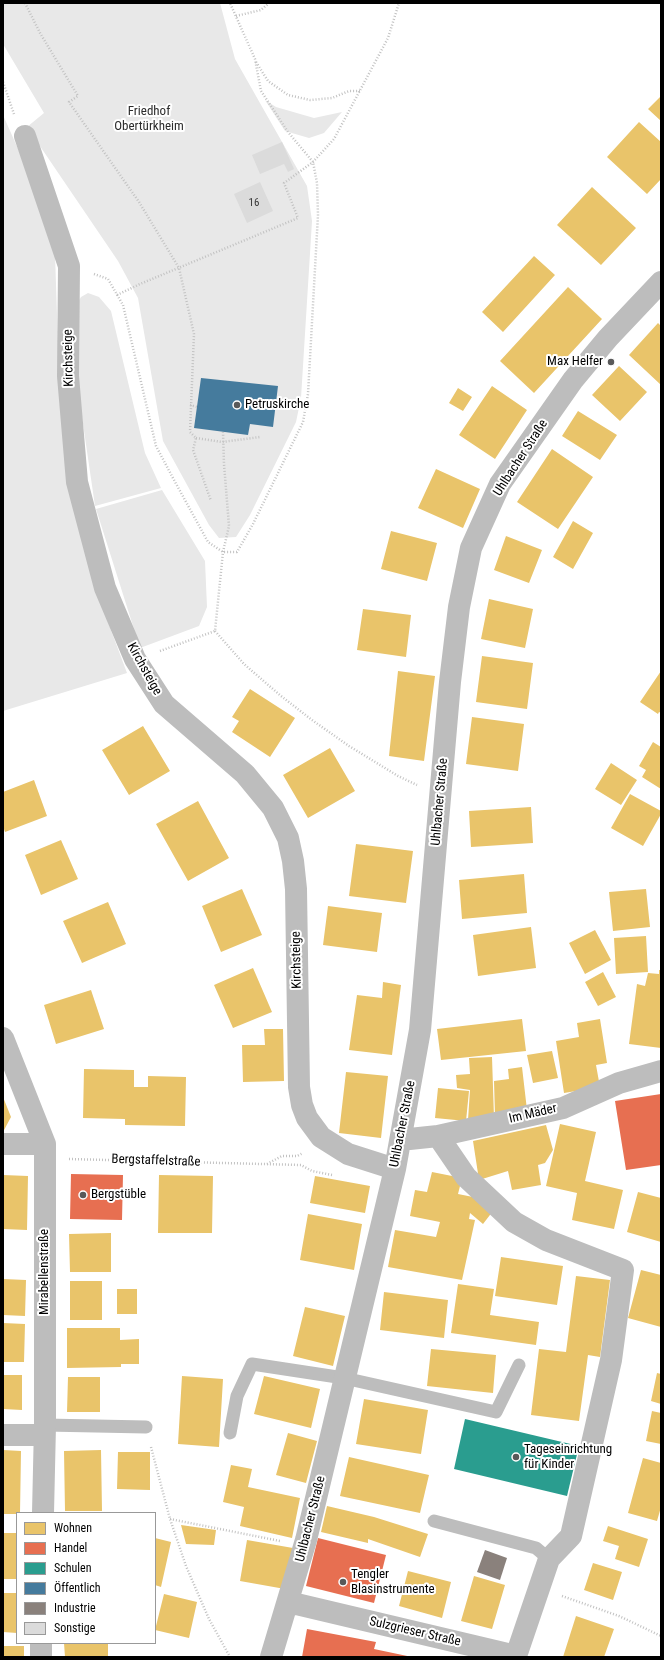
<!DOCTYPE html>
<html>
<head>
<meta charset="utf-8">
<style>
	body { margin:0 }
	#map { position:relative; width:664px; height:1660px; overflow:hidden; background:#fff; font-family:"Roboto Condensed",sans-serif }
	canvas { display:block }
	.frame { position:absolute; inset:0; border:4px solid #000; pointer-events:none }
	.legend { position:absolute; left:16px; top:1512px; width:140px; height:132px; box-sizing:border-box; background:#fff; border:1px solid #999; margin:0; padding:5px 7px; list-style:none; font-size:12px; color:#000 }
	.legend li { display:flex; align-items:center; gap:8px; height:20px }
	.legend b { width:20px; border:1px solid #999 }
</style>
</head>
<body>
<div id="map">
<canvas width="664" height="1660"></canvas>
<div class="frame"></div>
<ul class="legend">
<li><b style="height:11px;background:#e9c46a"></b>Wohnen</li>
<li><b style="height:11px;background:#e76f51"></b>Handel</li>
<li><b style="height:11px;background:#2a9d8f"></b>Schulen</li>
<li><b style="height:11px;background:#457b9d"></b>Öffentlich</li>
<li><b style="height:11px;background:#8a817c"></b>Industrie</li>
<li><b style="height:11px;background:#dbdbdb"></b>Sonstige</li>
</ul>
</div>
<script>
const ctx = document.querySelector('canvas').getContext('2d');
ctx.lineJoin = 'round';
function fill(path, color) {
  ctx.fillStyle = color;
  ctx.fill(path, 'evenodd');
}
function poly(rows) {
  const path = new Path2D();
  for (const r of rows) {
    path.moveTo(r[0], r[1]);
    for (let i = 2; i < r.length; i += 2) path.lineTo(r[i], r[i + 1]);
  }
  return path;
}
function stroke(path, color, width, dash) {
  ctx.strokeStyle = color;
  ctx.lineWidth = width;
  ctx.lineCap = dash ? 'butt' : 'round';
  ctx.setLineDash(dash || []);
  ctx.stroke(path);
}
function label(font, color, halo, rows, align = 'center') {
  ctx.font = font + ' "Roboto Condensed",sans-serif';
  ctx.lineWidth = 4;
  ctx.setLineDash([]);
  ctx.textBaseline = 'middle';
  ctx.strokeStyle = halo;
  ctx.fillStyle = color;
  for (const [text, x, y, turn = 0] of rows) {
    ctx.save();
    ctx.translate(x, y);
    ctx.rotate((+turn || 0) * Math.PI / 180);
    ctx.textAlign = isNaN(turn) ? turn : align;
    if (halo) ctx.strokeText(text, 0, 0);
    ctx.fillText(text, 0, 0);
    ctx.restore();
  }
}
const green = poly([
	[3,3,220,3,235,59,307,186,312,221,301,398,296,422,250,515,236,537,219,538,209,525,163,441,138,298,118,261,27,127,44,113,3,44],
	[265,100,276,107,314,118,342,112,324,133,309,138,285,131],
	[3,115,38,194,55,254,59,376,96,590,127,673,3,711],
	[88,293,99,297,111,311,145,453,161,488,95,506,76,376,74,309,81,297],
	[162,490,205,561,207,607,199,626,140,648,96,509]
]);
const homes = poly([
	[661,96,661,121,648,109],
	[639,122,661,142,661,179,647,194,607,157],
	[592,187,636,228,601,265,557,225],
	[534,256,555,275,503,332,482,312],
	[568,287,602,319,534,393,500,361],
	[658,323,661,326,661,385,629,355],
	[619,366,647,392,620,421,592,395],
	[492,386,527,410,495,459,459,435],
	[458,388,472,397,463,411,449,403],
	[578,411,617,435,600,460,562,436],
	[552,449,593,477,558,529,517,502],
	[436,469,480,489,463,528,418,508],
	[573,521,593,533,573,569,553,557],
	[391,531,437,543,427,581,381,569],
	[506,536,542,550,529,583,494,570],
	[489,599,533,609,525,648,481,639],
	[363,609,411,615,406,657,357,650],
	[482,656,533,663,527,709,476,702],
	[398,671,435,676,424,761,389,756],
	[661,671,661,713,659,712,658,714,640,702],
	[250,689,295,718,270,757,232,732,239,721,232,717],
	[472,717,524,724,518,771,466,764],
	[143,726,170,771,129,795,102,750],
	[653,742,661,747,661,789,642,777,646,770,639,766],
	[330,748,355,791,308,818,283,775],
	[611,763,637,780,621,805,595,789],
	[34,780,47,816,5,832,3,826,3,792],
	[630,794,661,811,661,814,643,846,611,828],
	[198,801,229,858,188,881,156,824],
	[531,807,533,843,471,847,469,811],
	[61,840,78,879,41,895,25,855],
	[356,844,413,851,406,903,349,896],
	[524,874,527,913,462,919,459,880],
	[242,889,262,935,221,952,202,906],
	[646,889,650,927,613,931,609,892],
	[108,902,126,944,82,963,63,921],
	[328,906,382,913,377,952,323,945],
	[531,927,536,968,478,976,473,935],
	[595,930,611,960,585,974,569,943],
	[646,936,648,972,616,974,614,938],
	[253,968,272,1012,233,1028,214,985],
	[659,970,661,970,661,1048,629,1044,637,984,645,986,648,973,659,974],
	[603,972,616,997,598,1006,585,982],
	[383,982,401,985,392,1055,349,1050,357,995,382,998],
	[91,990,104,1029,56,1044,44,1005],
	[522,1019,526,1051,441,1060,437,1029],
	[600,1019,607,1063,596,1065,600,1087,564,1093,556,1041,579,1037,577,1023],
	[264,1029,283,1029,284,1081,243,1082,242,1045,265,1045],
	[552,1051,558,1078,533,1083,527,1055],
	[492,1057,494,1118,468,1120,470,1090,457,1088,456,1075,470,1074,469,1058],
	[522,1067,527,1110,495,1116,494,1081,509,1079,508,1069],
	[84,1069,134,1070,134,1087,148,1087,148,1076,186,1077,185,1126,125,1125,125,1119,83,1118],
	[346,1072,388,1076,381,1138,339,1133],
	[438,1088,469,1091,466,1121,435,1118],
	[3,1097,11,1117,3,1132],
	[560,1124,596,1132,585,1181,623,1190,614,1229,572,1220,577,1193,546,1186],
	[546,1125,553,1150,545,1163,538,1165,541,1185,512,1190,508,1171,479,1180,473,1141],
	[432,1172,462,1178,458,1194,473,1197,493,1211,483,1224,470,1213,469,1219,475,1220,462,1280,388,1267,395,1230,436,1237,440,1222,410,1216,415,1190,427,1192],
	[3,1175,28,1176,27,1230,3,1229],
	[159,1175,213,1176,212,1233,158,1233],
	[315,1176,370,1186,365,1213,310,1203],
	[638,1192,661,1198,661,1242,627,1232],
	[308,1214,362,1224,354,1270,300,1260],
	[111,1233,111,1272,70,1272,69,1234],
	[501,1257,563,1266,557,1305,495,1296],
	[641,1270,661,1275,661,1327,628,1318],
	[576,1276,610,1280,600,1357,588,1355,579,1421,531,1415,539,1349,566,1352],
	[3,1279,26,1280,25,1316,3,1315],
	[70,1281,102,1281,102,1320,70,1320],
	[458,1284,494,1289,490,1315,539,1322,536,1345,451,1333],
	[117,1289,137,1289,137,1314,117,1314],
	[384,1292,448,1300,444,1338,380,1330],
	[305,1307,345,1316,333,1366,293,1356],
	[3,1323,25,1324,24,1362,3,1362],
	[67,1328,120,1328,120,1340,139,1339,139,1364,121,1364,121,1367,67,1368],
	[431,1349,496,1355,493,1393,427,1386],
	[657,1373,661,1374,661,1404,651,1401],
	[3,1375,22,1375,22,1410,3,1409],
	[182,1376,223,1379,219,1447,178,1444],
	[264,1376,320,1389,311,1428,254,1414],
	[68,1377,100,1377,100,1412,67,1412],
	[364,1399,428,1410,421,1454,356,1444],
	[652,1411,661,1413,661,1444,646,1441],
	[288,1433,317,1441,306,1483,276,1475],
	[3,1450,21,1451,20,1513,17,1514,3,1514],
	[101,1450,102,1511,65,1511,64,1451],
	[118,1452,150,1452,150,1490,117,1489],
	[349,1457,429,1475,420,1513,340,1496],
	[643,1458,661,1463,661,1507,657,1521,628,1513],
	[231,1465,252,1469,248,1487,300,1498,292,1538,240,1526,244,1507,223,1502],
	[327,1506,374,1517,428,1534,420,1557,368,1539,368,1543,321,1532],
	[181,1525,216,1530,214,1545,186,1544],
	[608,1526,648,1539,639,1567,615,1559,619,1546,603,1541],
	[3,1533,17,1533,17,1579,3,1579],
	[155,1538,171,1542,161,1587,155,1585],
	[247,1540,293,1548,285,1589,240,1581],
	[593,1563,622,1572,613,1600,584,1590],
	[408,1571,451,1582,442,1618,399,1606],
	[474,1576,505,1585,492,1629,461,1621],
	[3,1593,17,1593,17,1633,3,1632],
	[164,1594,197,1602,189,1638,155,1630],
	[576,1616,614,1629,604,1657,563,1657],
	[64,1643,108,1643,108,1657,65,1657],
	[3,1646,24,1646,24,1657,3,1657]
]);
const shops = poly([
	[661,1094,661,1165,626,1170,615,1101],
	[71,1174,123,1175,122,1220,70,1219],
	[318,1538,386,1555,374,1603,306,1586],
	[307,1629,376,1642,374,1649,412,1657,302,1657]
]);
const schools = poly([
	[465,1419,579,1446,567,1496,454,1469]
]);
const public = poly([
	[201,378,278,386,273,427,250,424,248,435,194,428]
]);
const industry = poly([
	[485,1550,507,1558,500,1580,477,1572]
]);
const building = poly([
	[282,142,294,169,288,172,284,164,260,174,252,155],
	[260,182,273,211,247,223,234,194]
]);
const path = poly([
	[25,3,40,33,78,96,69,102,139,202,179,268,194,334,190,432,196,438,193,450,211,501],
	[236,16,261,10,269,3],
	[256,62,268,81,288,95,310,100,332,98,349,91,360,91],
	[3,82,14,114],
	[94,274,108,279,123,305,156,446,174,480,208,542,223,552,237,552,253,524,303,422,308,394,318,215,317,183,313,162,288,132,261,91,255,59,230,3],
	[117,295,140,284,298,218,284,183,313,162,334,139,388,38,399,3],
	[190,405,197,407],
	[196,438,222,442,260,437],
	[215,631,244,664,281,696,312,720,349,746,398,776,417,785],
	[160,651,215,631,223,552,229,526,224,464,223,432],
	[69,1159,301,1165,312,1171,332,1175],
	[267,1164,282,1156,297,1156,303,1153],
	[151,1447,170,1519,186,1566,209,1619,230,1657],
	[170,1519,280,1541],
	[562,1596,619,1616,661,1636]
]);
const lane = poly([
	[45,1425,146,1427],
	[230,1433,237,1396,252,1364,344,1378,496,1412,519,1365],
	[434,1521,536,1548,549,1559]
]);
const street = poly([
	[25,136,69,266,68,376,77,482,105,588,135,659,164,704,245,774,273,808,288,838,293,861,296,889,299,1087,302,1105,307,1118,321,1137,348,1154,395,1169],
	[3,1038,45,1144,45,1425,43,1513],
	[400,1140,438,1136,563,1108,619,1083,661,1071],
	[3,1144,45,1144],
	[3,1435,44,1435],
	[288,1602,516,1656,549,1559,571,1536,611,1360,623,1270,546,1240,514,1222,466,1177,438,1136],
	[41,1657,41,1643],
	[271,1657,306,1540,395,1169,420,1030,450,682,459,607,471,548,500,484,573,380,608,338,661,282]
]);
const markers = [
	[611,362,4,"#595959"],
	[237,405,4,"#595959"],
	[83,1195,4,"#595959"],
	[516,1457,4,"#595959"],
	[343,1582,4,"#595959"]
];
const numberNames = [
	["16",254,203]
];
const parkNames = [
	["Friedhof",149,112],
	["Obertürkheim",149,127]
];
const streetNames = [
	["Kirchsteige",69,358,-91],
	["Uhlbacher Straße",521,458,-57],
	["Kirchsteige",144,669,61],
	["Uhlbacher Straße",440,802,-85],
	["Kirchsteige",297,960,-91],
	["Im Mäder",533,1114,-13],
	["Uhlbacher Straße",403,1124,-79],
	["Bergstaffelstraße",156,1161,2],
	["Mirabellenstraße",45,1272,-90],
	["Uhlbacher Straße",311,1519,-76],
	["Sulzgrieser Straße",415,1632,13]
];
const poiNames = [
	["Max Helfer",603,362,"right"],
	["Petruskirche",245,405],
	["Bergstüble",91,1195],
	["Tageseinrichtung",524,1450],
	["für Kinder",524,1465],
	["Tengler",351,1575],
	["Blasinstrumente",351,1590]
];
fill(green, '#e8e8e8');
fill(homes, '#e9c46a');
fill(shops, '#e76f51');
fill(schools, '#2a9d8f');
fill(public, '#457b9d');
fill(industry, '#8a817c');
fill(building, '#dbdbdb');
stroke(path, '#c2c2c2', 2.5, [1, 2]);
stroke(lane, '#bdbdbd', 13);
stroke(street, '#bdbdbd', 22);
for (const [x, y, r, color] of markers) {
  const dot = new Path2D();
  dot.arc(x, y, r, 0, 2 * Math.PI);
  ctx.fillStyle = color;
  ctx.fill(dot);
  stroke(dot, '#fff', 1.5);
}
label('11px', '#373737', null, numberNames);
label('13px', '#2c2c2c', '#fff', parkNames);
label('13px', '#000', '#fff', streetNames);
label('13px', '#000', '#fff', poiNames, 'left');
</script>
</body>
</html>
